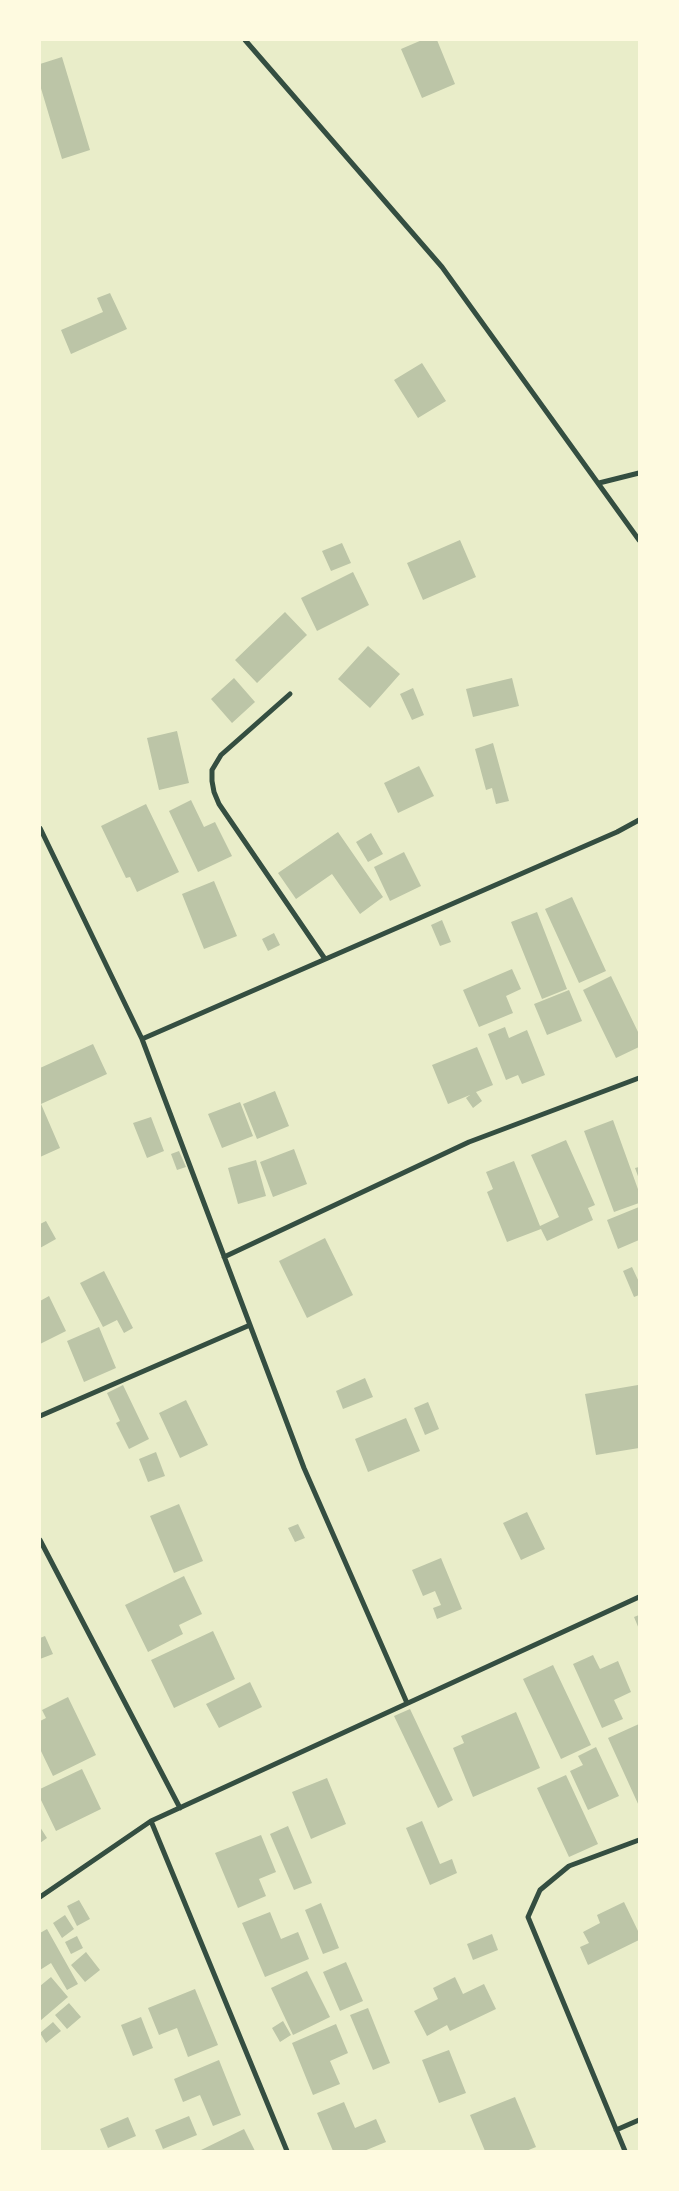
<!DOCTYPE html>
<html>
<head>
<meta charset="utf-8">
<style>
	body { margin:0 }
	#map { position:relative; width:679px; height:2191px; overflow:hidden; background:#e9edc9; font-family:"Source Serif 4",serif }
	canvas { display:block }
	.frame { position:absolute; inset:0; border:41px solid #fefae0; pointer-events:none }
</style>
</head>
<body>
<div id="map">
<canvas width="679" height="2191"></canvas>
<div class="frame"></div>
</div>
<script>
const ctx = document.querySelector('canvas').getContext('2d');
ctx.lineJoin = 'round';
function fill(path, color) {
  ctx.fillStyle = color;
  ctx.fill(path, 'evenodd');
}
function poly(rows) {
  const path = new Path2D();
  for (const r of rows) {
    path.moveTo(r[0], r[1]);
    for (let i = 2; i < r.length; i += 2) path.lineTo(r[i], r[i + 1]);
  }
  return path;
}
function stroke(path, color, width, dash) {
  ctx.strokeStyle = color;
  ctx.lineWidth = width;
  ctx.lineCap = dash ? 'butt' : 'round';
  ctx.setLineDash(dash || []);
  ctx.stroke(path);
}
const building = poly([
	[422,40,437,40,455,84,422,98,401,49],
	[62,57,90,150,62,159,40,85,40,64],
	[110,293,127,329,71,354,61,330,103,312,97,298],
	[422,363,446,401,418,418,394,380],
	[460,540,476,577,423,600,407,563],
	[342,543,351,563,331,571,322,551],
	[353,572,369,605,317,631,301,598],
	[285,612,307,635,257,683,235,660],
	[368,646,400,674,370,708,338,679],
	[234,678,255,702,232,723,211,699],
	[512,678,519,706,473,717,466,689],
	[413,688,424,715,412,720,400,694],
	[177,731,189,783,159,790,147,738],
	[493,743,509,801,496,804,492,788,486,790,475,749],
	[419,766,434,796,398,813,384,783],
	[191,800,204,827,215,822,232,856,198,872,169,811],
	[146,804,179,872,137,892,130,877,126,878,101,826],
	[338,832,383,897,360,914,332,874,296,899,278,873],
	[371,833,383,854,368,862,356,842],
	[404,852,421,886,390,901,374,867],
	[214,881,237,936,204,949,182,894],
	[572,897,606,971,579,983,545,909],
	[537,912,567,989,542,999,511,922],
	[442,920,451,942,440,946,431,925],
	[274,933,280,945,268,951,262,939],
	[512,969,521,989,506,996,513,1013,479,1027,463,990],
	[611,976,639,1034,639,1047,616,1058,583,990],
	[569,990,582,1021,547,1035,534,1004],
	[505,1027,509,1038,527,1030,545,1075,522,1084,518,1075,506,1080,488,1034],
	[93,1044,107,1074,41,1104,60,1148,40,1157,40,1068],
	[477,1047,493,1085,476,1092,482,1101,473,1108,466,1098,470,1095,448,1104,432,1065],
	[275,1091,289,1126,257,1139,243,1104],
	[240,1102,253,1136,222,1148,208,1114],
	[151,1117,164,1151,147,1158,133,1123],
	[613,1120,639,1192,639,1203,614,1212,584,1131],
	[566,1140,595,1205,588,1208,593,1220,547,1241,541,1229,507,1242,487,1192,493,1189,486,1172,514,1161,540,1226,559,1217,531,1155],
	[294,1149,307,1184,273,1197,260,1162],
	[179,1151,186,1167,177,1170,171,1154],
	[256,1160,266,1196,238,1204,228,1168],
	[639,1167,639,1179,635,1168],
	[639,1207,639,1240,618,1249,607,1220],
	[46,1221,56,1239,40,1248,40,1224],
	[325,1238,353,1295,307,1318,279,1261],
	[632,1267,639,1282,639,1295,634,1297,623,1271],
	[104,1271,133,1328,124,1333,117,1320,103,1327,80,1283],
	[49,1296,66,1331,40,1344,40,1301],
	[99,1327,116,1368,84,1382,67,1341],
	[365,1378,373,1397,343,1409,336,1391],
	[123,1385,149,1439,129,1449,116,1423,120,1421,107,1393],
	[638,1385,639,1448,596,1455,585,1394],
	[186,1400,208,1445,180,1458,159,1413],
	[428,1402,439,1429,425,1435,414,1408],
	[406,1418,420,1451,368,1472,355,1439],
	[156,1452,165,1476,148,1482,139,1459],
	[179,1504,203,1561,174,1573,150,1516],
	[527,1512,545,1549,521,1560,503,1523],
	[298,1524,305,1538,295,1542,288,1528],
	[441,1558,462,1609,437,1619,433,1608,441,1605,435,1591,423,1596,412,1570],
	[184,1576,202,1614,179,1625,183,1634,148,1652,125,1605],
	[639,1615,639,1629,634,1617],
	[213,1631,235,1679,174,1708,151,1660],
	[45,1636,53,1654,40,1659,40,1638],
	[593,1655,600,1669,618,1661,631,1692,614,1700,623,1719,602,1728,573,1664],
	[553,1665,591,1745,561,1759,523,1679],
	[250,1682,262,1707,219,1728,206,1704],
	[68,1697,96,1755,53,1776,40,1749,40,1721,46,1718,42,1710],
	[410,1709,453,1800,438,1808,394,1716],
	[516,1712,540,1768,473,1797,453,1748,464,1743,461,1736],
	[639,1724,639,1806,608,1738],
	[596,1747,619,1796,588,1810,570,1771,583,1765,578,1756],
	[82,1769,101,1809,56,1831,40,1798,40,1789],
	[566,1775,598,1844,569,1857,537,1788],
	[327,1778,346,1824,311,1839,292,1792],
	[422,1821,440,1864,452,1859,457,1873,430,1885,406,1828],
	[288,1826,312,1883,294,1890,270,1834],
	[40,1827,47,1838,40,1843],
	[261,1835,276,1872,259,1879,266,1896,238,1908,215,1853],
	[79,1900,90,1919,77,1926,67,1906],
	[624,1902,639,1933,639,1940,588,1965,580,1947,589,1943,583,1932,600,1923,597,1915],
	[321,1903,339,1948,323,1954,305,1910],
	[270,1912,281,1939,298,1932,309,1959,265,1977,242,1923],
	[65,1915,74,1929,62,1938,53,1923],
	[47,1929,78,1984,67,1990,51,1963,40,1970,40,1933],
	[492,1934,498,1950,473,1960,467,1944],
	[77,1936,83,1948,71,1954,65,1942],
	[86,1952,100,1970,85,1982,71,1965],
	[346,1962,363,2001,340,2011,323,1972],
	[307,1971,330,2017,293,2035,271,1988],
	[51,1977,68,1997,40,2021,40,1986],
	[455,1977,463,1994,484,1984,496,2009,450,2031,447,2025,427,2036,414,2011,438,1999,433,1988],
	[195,1989,218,2045,188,2057,177,2028,159,2035,148,2008],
	[69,2003,81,2017,67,2029,55,2015],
	[368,2008,390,2063,373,2070,350,2015],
	[141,2017,153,2048,133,2056,121,2025],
	[283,2021,291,2035,280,2042,272,2028],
	[53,2022,61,2031,46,2043,40,2033],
	[336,2024,348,2053,330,2061,340,2084,313,2095,292,2043],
	[449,2050,466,2093,439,2103,422,2060],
	[219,2060,241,2115,213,2126,200,2095,183,2102,174,2079],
	[515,2097,536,2147,526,2151,485,2151,470,2115],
	[344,2102,355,2128,376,2119,386,2142,364,2151,333,2151,317,2113],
	[189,2116,197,2135,163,2149,155,2130],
	[128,2117,136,2136,108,2148,100,2129],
	[244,2129,255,2151,199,2151]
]);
const minor = poly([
	[245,40,442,267,639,540],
	[599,483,639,473],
	[290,694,221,755,212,770,212,781,214,792,219,804,325,959],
	[40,828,142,1039,304,1468,407,1703],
	[142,1039,617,832,639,820],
	[224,1257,469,1142,639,1078],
	[40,1416,250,1325],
	[40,1540,180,1808],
	[151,1821,287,2151],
	[40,1897,151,1821,639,1597],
	[616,2130,639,2120],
	[625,2151,528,1917,540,1890,569,1866,639,1840]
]);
fill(building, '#bcc5a7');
stroke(minor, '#344e41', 5);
</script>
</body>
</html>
